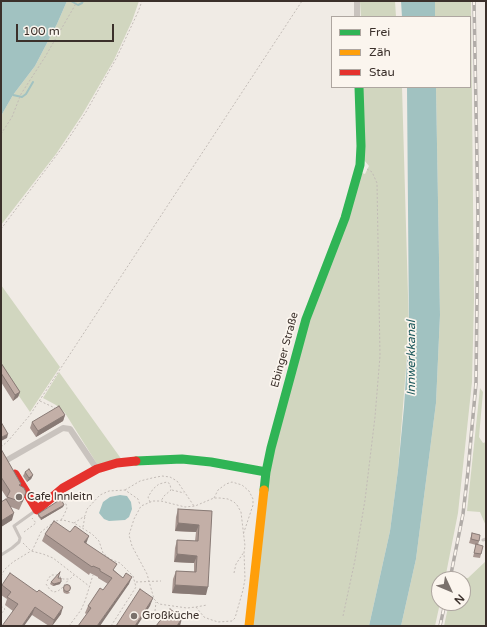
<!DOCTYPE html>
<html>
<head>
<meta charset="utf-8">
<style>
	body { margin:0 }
	#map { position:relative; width:487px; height:627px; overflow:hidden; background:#f0ebe5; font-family:"Varela Round",sans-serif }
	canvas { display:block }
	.frame { position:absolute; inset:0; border:2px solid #3b302b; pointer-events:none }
	.legend { position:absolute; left:331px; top:16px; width:140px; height:72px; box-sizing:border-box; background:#fbf5ee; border:1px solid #aea6a0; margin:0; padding:5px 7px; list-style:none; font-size:12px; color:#3b302b }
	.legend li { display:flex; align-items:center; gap:8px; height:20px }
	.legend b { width:20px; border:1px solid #aea6a0 }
	.north { position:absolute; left:431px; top:571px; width:40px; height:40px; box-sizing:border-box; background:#fbf5ee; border:1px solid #aea6a0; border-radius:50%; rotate:134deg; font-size:11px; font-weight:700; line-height:16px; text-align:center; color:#3b302b }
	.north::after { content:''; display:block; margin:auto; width:14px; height:18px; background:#7a716c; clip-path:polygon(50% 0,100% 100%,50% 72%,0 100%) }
	.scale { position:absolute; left:16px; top:24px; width:98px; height:18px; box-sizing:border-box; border:2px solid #3b302b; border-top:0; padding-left:5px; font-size:12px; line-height:14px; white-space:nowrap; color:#3b302b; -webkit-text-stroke:3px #fbf5ee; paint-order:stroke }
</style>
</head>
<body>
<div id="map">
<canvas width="487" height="627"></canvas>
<div class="frame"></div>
<ul class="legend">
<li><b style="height:5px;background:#30b455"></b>Frei</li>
<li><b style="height:5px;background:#ff9f0a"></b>Zäh</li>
<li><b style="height:5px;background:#e5322d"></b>Stau</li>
</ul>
<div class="north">N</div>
<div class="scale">100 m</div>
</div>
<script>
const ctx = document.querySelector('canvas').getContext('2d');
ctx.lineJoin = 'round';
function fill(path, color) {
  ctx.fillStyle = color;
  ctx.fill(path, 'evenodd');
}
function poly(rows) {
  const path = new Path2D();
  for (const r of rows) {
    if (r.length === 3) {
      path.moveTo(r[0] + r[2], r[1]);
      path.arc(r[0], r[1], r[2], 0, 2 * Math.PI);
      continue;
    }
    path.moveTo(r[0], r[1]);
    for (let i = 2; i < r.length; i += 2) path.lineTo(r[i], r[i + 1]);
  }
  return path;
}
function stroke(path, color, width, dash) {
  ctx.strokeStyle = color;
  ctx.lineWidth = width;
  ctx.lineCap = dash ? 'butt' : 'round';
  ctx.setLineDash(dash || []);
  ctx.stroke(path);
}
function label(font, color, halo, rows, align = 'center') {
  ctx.font = font + ' "Varela Round",sans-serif';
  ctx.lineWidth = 3.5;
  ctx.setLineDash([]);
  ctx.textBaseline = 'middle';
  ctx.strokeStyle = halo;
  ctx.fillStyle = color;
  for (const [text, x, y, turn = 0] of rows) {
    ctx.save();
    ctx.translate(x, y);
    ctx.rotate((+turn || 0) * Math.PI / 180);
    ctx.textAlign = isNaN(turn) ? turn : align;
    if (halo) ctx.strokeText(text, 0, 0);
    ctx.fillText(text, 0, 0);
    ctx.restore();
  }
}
const green = poly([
	[67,1,139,1,132,21,114,60,82,115,56,154,1,225,1,116,13,95,35,66,57,24],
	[360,1,395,1,396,17,361,17],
	[435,1,471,1,474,299,472,382,458,513,445,579,439,579,439,603,440,603,435,626,401,626,416,559,436,403,440,315,436,87,470,87,470,17,435,17],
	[362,87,402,87,409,330,398,470,390,531,369,626,252,626,268,476,308,320,362,173,365,174,369,166,364,160],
	[1,285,60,367,30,412,1,370],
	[59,372,122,460,99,467,65,413,56,405,43,398],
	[480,388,483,392,479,437,483,443,486,442,486,526,480,512,467,511],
	[486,561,486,626,444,626,449,603,463,603,463,579,454,579,454,577,468,578]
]);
const water = poly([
	[1,1,67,1,57,24,35,66,13,95,1,116],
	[401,1,435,1,435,17,402,17],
	[407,87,436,87,440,315,436,403,416,559,401,626,369,626,390,531,398,470,404,407,409,330],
	[120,495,127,496,131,502,132,509,129,517,125,520,109,521,104,519,99,513,103,502,110,497]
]);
const stream = poly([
	[71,1,78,5,82,3,83,1],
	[13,95,22,97,26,94,33,82]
]);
const path = poly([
	[1,134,12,117,21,94,45,57,74,7,77,1],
	[1,229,65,144,86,112,117,57,138,12,142,1],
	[40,401,55,408],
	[1,447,8,441,30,415,302,1],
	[125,490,140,481,152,478,162,476,170,477,177,481,194,506],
	[172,490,184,493],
	[214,498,218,490,226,484,232,482,242,485,249,491,253,499,253,505,243,535],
	[150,502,148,497,153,489,159,484,167,482,170,484,171,490,164,496,161,501],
	[61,520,64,515,67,508,66,504,63,500],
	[74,523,85,516,87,509,100,495,109,491,125,490,138,499,140,505],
	[83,527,85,516],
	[24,532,36,523,32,518],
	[23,543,31,551,43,554,53,558,89,586],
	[32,551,41,532,55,521,63,520,74,523,92,534,99,541,103,553,110,559,120,563,133,576,136,587,111,626],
	[234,573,236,564,244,552],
	[1,576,5,569,13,562,31,551],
	[47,581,51,575,58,575,63,579,70,579,74,575],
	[136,582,161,581],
	[46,584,50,590,54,592,58,591,62,588,69,579],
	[1,606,5,609,1,614],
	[196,607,204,617,209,619,218,622,232,621,235,618,243,590,245,579,244,552,245,546,241,512,237,505,234,502,228,499,220,498,214,498,195,506,185,507,161,501,153,501,141,506,134,519,129,535,132,546,147,574,154,599,159,604,187,608,196,607,207,605],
	[155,611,156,602],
	[343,616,355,560,365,500,375,417,380,356,377,183,372,172,367,169],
	[69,626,81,610,85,601,93,575]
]);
const lane = poly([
	[483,540,486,539],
	[1,555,12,548,19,542,20,538,14,526,35,511]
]);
const street = poly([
	[357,1,357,17],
	[7,460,63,428,70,429,97,469]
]);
const fast = poly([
	[136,461,182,459,211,462,266,472],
	[264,490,266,472,271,448,306,319,345,218,360,165,361,146,359,87]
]);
const slow = poly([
	[249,626,264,490]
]);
const jam = poly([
	[15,474,37,510,63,488,97,469,117,463,136,461]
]);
const rail = poly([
	[450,579,463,514,468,471,476,383,478,216,474,1],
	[440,626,445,603]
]);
const wall = poly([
	[1,363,20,392,18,397,13,401,1,382],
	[65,415,63,421,36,437,30,428,32,422],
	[1,449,21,484,20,486,24,499,19,510,11,507,12,520,1,527,1,502,6,499,7,498,1,489],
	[25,472,33,475,31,479,27,482,23,476],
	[63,507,41,520,38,516,38,514],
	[178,509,212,511,206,595,172,593,173,579,176,571,194,572,194,563,174,562,175,548,177,540,195,541,196,532,175,531,176,517],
	[472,533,479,541,478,545,481,554,480,558,473,557,476,545,469,543],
	[45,534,86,543,115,571,129,584,86,614,85,613,88,606,103,590,108,584,98,578,98,577,90,573,89,575,42,541],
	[58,578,60,584,53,586,50,584,51,582],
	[2,585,61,614,52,626,49,626,32,615,13,611,5,605,7,599,1,595,1,588],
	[64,586,70,593,67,594,64,593,63,591]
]);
const shadedWall = poly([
	[20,392,18,397,13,401,15,395],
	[65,415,63,421,36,437,38,431],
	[8,434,7,438,1,441,2,437],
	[33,475,31,479,27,482,29,478],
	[64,505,63,507,41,520,41,518],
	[14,513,12,520,1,527,1,521],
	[178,523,199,525,196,532,175,531],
	[89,536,86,544,84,542],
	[177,554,197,556,194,563,174,562],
	[132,577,129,584,100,626,97,626],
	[61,582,60,584,53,586,54,584],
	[175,585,208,587,206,595,172,593],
	[153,598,150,606,137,626,135,626],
	[35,607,32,615,24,626,22,626],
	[63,607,61,614,52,626,54,620],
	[182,618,180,626,177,626]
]);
const building = poly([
	[1,363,20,392,15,395,1,373,1,363],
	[59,406,65,415,38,431,32,422,59,406],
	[1,422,8,434,2,437,1,435,1,422],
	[1,449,21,484,19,485,24,488,26,492,22,502,7,497,10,491,1,477,1,449],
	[29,469,33,475,29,478,25,472,29,469],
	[6,499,14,513,1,521,1,502,6,499],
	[61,499,64,505,41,518,38,514,61,499],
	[178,509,212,511,208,587,175,585,176,571,196,572,197,556,177,554,177,540,198,541,199,525,178,523,178,509],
	[54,521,70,532,75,526,89,536,84,542,117,564,113,570,123,578,126,573,132,577,97,626,78,626,91,608,88,606,100,588,103,590,112,578,100,571,100,569,93,566,92,567,45,534,54,521],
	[472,533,480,535,479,541,471,539,472,533],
	[476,544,483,546,481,554,474,553,476,544],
	[60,572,58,578,61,578,61,582,54,584,51,582,60,572],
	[10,573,37,592,39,590,63,607,54,620,35,607,22,626,2,626,18,604,7,597,11,592,2,585,10,573],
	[67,588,3.5],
	[140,589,153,598,135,626,116,626,140,589],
	[170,609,182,618,177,626,156,626,162,618,163,619,170,609]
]);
const markers = [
	[19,497,4,"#7a716c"],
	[134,616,4,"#7a716c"]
];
const streetNames = [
	["Ebinger Straße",285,350,-75]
];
const poiNames = [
	["Cafe Innleitn",27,497],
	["Großküche",142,616]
];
const waterNames = [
	["Innwerkkanal",412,358,-90]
];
fill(green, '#d1d6bf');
fill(water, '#a1c2c1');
stroke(stream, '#a1c2c1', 2);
stroke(path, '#c2bbb6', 1, [2, 2]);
stroke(lane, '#c9c3be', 3);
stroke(street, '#c9c3be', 6);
stroke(fast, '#30b455', 9);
stroke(slow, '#ff9f0a', 9);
stroke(jam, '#e5322d', 9);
stroke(rail, '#b1aca8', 3.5);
stroke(rail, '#fbf5ee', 2, [6]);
fill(wall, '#a89690');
fill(shadedWall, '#887a75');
fill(building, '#c3afa7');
stroke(building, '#887a75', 1);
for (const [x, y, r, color] of markers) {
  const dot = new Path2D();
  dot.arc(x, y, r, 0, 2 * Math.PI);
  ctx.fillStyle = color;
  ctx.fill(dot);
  stroke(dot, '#fbf5ee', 1.5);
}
label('11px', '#3b302b', '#fbf5ee', streetNames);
label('11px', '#3b302b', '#fbf5ee', poiNames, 'left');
label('italic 12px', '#1f5a5e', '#fbf5ee', waterNames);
</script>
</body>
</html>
